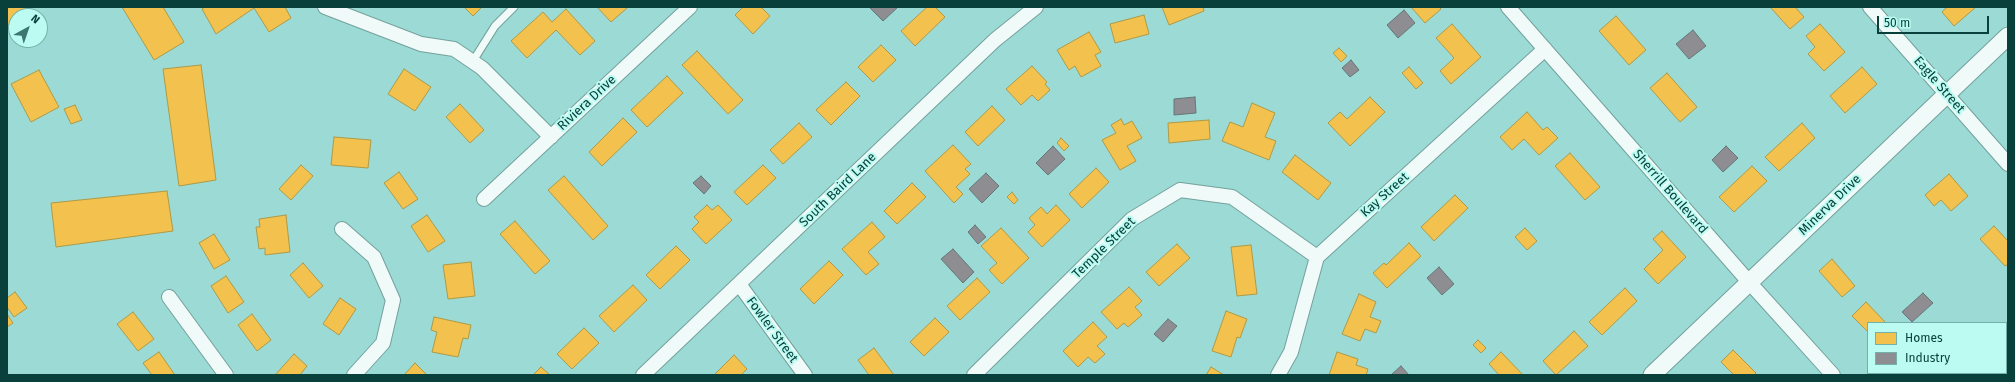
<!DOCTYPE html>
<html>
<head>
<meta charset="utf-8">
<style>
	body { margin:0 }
	#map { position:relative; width:2015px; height:382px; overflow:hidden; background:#9cdbd5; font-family:"Fira Sans",sans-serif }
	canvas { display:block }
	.frame { position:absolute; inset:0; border:8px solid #09403b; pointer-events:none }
	.legend { position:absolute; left:1867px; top:322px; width:140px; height:52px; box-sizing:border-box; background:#bbfbf2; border:1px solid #74b0a9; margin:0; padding:5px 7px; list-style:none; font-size:12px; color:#09403b }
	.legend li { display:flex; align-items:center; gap:8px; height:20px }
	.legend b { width:20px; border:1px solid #74b0a9 }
	.north { position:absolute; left:8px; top:8px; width:40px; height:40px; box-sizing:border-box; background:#bbfbf2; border:1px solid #74b0a9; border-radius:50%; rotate:40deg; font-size:11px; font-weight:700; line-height:16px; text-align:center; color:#09403b }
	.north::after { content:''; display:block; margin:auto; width:14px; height:18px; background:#3c7671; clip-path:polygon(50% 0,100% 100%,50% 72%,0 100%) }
	.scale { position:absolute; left:1877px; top:16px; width:112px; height:18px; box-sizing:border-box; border:2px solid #09403b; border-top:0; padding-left:5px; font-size:12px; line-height:14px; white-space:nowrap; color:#09403b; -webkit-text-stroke:3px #bbfbf2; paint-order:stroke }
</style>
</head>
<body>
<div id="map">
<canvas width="2015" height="382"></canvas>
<div class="frame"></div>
<ul class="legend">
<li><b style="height:11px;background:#f2c14e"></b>Homes</li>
<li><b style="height:11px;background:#8d8d92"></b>Industry</li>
</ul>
<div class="north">N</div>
<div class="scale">50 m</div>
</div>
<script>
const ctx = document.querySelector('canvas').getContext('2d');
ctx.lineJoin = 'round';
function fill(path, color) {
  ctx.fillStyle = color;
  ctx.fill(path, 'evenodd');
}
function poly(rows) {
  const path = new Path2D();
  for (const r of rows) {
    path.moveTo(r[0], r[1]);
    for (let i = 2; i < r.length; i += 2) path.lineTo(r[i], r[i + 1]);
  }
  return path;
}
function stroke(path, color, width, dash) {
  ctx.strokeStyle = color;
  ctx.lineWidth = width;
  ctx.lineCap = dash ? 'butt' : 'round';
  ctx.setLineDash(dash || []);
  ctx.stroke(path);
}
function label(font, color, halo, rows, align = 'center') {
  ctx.font = font + ' "Fira Sans",sans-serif';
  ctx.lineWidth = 4;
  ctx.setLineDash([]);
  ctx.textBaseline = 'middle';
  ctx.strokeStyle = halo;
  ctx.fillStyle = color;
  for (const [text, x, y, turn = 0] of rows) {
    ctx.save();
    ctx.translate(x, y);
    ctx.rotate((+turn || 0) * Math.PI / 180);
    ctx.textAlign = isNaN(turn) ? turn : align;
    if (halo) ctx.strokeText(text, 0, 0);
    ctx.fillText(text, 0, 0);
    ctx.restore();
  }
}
const homes = poly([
	[7,7,29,7,19,16,16,16,16,18,7,26,7,7],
	[122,7,163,7,184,42,154,60,122,7],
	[205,7,285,7,291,18,269,32,254,8,216,34,202,9,205,7],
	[464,7,482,7,473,16,464,7],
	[597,7,626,7,627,8,611,22,597,7],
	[743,7,761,7,770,16,753,34,735,15,743,7],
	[927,7,935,7,945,17,915,46,901,31,927,7],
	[1162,7,1203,7,1204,11,1169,25,1162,7],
	[1411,7,1439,7,1441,9,1425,23,1411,7],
	[1770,7,1795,7,1804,17,1790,29,1770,7],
	[1947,7,1976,7,1954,26,1942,12,1947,7],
	[566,9,595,41,580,55,556,30,527,58,511,41,543,12,552,22,566,9],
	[1144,15,1149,34,1115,43,1110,24,1144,15],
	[1616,16,1646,50,1629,65,1599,31,1616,16],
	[1452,24,1481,57,1451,84,1440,71,1454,58,1436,38,1452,24],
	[1820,24,1845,52,1824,71,1808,54,1815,47,1806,36,1820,24],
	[1089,32,1101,52,1095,55,1101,66,1081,77,1075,66,1069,70,1057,50,1089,32],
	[881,45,896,60,873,82,858,67,881,45],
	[1339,48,1347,56,1341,62,1333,53,1339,48],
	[697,51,743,100,728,114,682,65,697,51],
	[201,65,216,180,179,186,163,69,201,65],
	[1032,66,1047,82,1045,84,1050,90,1038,101,1032,95,1021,105,1006,89,1032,66],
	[1409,67,1423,83,1416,89,1402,73,1409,67],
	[1862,67,1877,84,1845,113,1830,96,1862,67],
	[404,69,431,87,415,111,388,94,404,69],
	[39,70,59,107,31,122,11,84,39,70],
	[1667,73,1697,107,1680,122,1650,88,1667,73],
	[667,76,683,93,647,127,631,110,667,76],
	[846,82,860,96,831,125,816,110,846,82],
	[1370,97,1385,112,1350,146,1328,123,1340,112,1347,119,1370,97],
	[1252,103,1275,113,1265,137,1276,141,1269,160,1222,141,1230,122,1243,127,1252,103],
	[460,104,484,130,470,143,446,117,460,104],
	[75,105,82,120,71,124,64,109,75,105],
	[992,106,1005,120,978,146,965,132,992,106],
	[1527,112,1543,130,1547,127,1558,138,1539,155,1524,139,1512,150,1500,137,1527,112],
	[623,118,637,132,602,166,589,152,623,118],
	[1121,119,1124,125,1132,121,1142,138,1127,146,1136,161,1120,170,1102,140,1116,133,1111,125,1121,119],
	[1209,120,1210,139,1169,143,1168,123,1209,120],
	[799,123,812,137,783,164,770,150,799,123],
	[1802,123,1815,138,1779,171,1765,157,1802,123],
	[334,137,371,140,368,168,331,165,334,137],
	[1061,138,1069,146,1064,151,1057,143,1061,138],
	[953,145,971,164,965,169,970,174,956,187,963,194,954,203,925,171,953,145],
	[1570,153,1600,187,1585,200,1555,166,1570,153],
	[1295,155,1331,183,1318,200,1282,172,1295,155],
	[301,165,313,176,291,200,279,189,301,165],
	[763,165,776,178,747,205,734,192,763,165],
	[1752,166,1767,181,1734,212,1719,197,1752,166],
	[1096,168,1109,182,1082,208,1069,194,1096,168],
	[399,172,418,199,403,209,384,183,399,172],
	[1949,174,1968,196,1951,211,1941,200,1934,206,1925,195,1949,174],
	[564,176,608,226,593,240,548,190,564,176],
	[912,183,926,197,897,224,884,211,912,183],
	[167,191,173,231,56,247,51,203,167,191],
	[1012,192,1018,200,1014,204,1007,197,1012,192],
	[1455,195,1468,208,1434,241,1421,227,1455,195],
	[707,205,712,210,718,205,732,220,706,244,692,229,699,222,694,217,707,205],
	[1056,205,1070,220,1042,247,1028,232,1035,225,1029,218,1041,207,1047,214,1056,205],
	[286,215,290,252,265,255,265,248,259,249,256,227,260,227,259,219,286,215],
	[427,215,445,241,428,252,411,226,427,215],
	[515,221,550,261,535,274,500,234,515,221],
	[872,222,885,237,868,252,879,264,866,275,842,249,872,222],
	[1994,226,2008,241,2008,264,2005,266,1980,239,1994,226],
	[1001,228,1029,258,1002,284,989,270,997,263,981,246,1001,228],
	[1525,228,1537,241,1527,250,1515,237,1525,228],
	[1662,231,1686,257,1658,284,1644,269,1663,250,1653,239,1662,231],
	[214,234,230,260,214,269,199,243,214,234],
	[1409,243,1421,256,1387,288,1373,273,1384,263,1386,265,1409,243],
	[1177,244,1190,258,1159,286,1146,272,1177,244],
	[1251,245,1257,294,1237,296,1231,247,1251,245],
	[676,246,690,260,660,289,646,275,676,246],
	[1832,259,1855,286,1842,297,1819,271,1832,259],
	[829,261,843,275,814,304,800,289,829,261],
	[471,262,475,296,448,299,443,265,471,262],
	[303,263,323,286,309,298,290,275,303,263],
	[226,276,244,302,228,313,211,286,226,276],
	[977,278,990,292,960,320,947,306,977,278],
	[633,285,647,300,614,332,599,316,633,285],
	[1129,287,1142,301,1135,307,1142,315,1128,327,1124,323,1117,329,1101,312,1129,287],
	[1625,288,1637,301,1602,335,1589,322,1625,288],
	[15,292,27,308,14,317,7,307,7,298,15,292],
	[1359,294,1376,302,1370,317,1381,321,1376,333,1365,329,1360,341,1342,334,1359,294],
	[340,298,356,309,339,335,323,324,340,298],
	[1866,302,1886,323,1868,323,1868,332,1852,316,1866,302],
	[1226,311,1247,319,1240,338,1237,337,1231,357,1212,351,1226,311],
	[133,312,154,339,138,351,117,324,133,312],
	[7,314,13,323,7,327,7,314],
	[252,314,271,340,257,351,238,325,252,314],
	[434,317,471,325,468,339,463,338,458,357,432,352,437,332,431,330,434,317],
	[935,318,949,332,924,356,910,342,935,318],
	[1093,322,1107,337,1097,346,1105,354,1095,363,1088,357,1078,367,1063,351,1093,322],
	[584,328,599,343,572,369,557,354,584,328],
	[1574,331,1588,346,1556,375,1543,361,1574,331],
	[1478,340,1486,348,1481,353,1473,345,1478,340],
	[874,348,894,375,869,375,858,360,874,348],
	[1733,350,1756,373,1754,375,1734,375,1721,362,1733,350],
	[159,352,175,375,152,375,143,363,159,352],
	[1337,352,1358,359,1356,365,1368,369,1366,375,1329,375,1337,352],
	[1501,352,1523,375,1499,375,1489,364,1501,352],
	[294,354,307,366,300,375,275,375,294,354],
	[734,355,747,369,741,375,714,375,734,355],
	[415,363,427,375,404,375,415,363],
	[541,367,550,375,533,375,541,367],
	[1211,367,1224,375,1206,375,1211,367],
	[1906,373,1933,373,1931,375,1908,375,1906,373]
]);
const industry = poly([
	[869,7,898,7,883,21,869,7],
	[1404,10,1415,23,1398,38,1387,25,1404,10],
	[1693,30,1706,46,1689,59,1676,44,1693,30],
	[1351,60,1359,70,1350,77,1342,68,1351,60],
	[1195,97,1196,113,1174,115,1174,99,1195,97],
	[1053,146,1065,159,1048,175,1036,163,1053,146],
	[1726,146,1738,158,1723,172,1712,160,1726,146],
	[986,173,999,186,982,203,969,189,986,173],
	[701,176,711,186,704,194,693,183,701,176],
	[975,225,986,237,978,244,968,232,975,225],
	[953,249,974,272,963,283,941,259,953,249],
	[1439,267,1454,284,1442,295,1427,278,1439,267],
	[1923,293,1933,303,1912,322,1902,312,1923,293],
	[1168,319,1177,326,1163,342,1154,334,1168,319],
	[1401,366,1409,375,1391,375,1401,366]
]);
const service = poly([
	[473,61,495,26,514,7]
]);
const minor = poly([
	[325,7,421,44,454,49,482,68,551,137],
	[1508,7,1749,282,1833,375],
	[1870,7,2008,164],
	[484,199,690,7],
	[342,229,374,257,393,300,383,343,354,375],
	[739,284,805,375],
	[169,297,226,375],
	[643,375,995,40,1036,7],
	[974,375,1132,219,1180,190,1232,197,1317,257],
	[1278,375,1291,352,1317,257,1545,49]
]);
const tertiary = poly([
	[1652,375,2008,36]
]);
const streetNames = [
	["Eagle Street",1939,85,49],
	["Riviera Drive",587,103,-43],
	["South Baird Lane",838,190,-44],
	["Sherrill Boulevard",1670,192,49],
	["Kay Street",1385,195,-42],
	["Minerva Drive",1830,205,-44],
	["Temple Street",1104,248,-44],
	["Fowler Street",772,330,54]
];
fill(homes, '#f2c14e');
stroke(homes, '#ac9a48', 1);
fill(industry, '#8d8d92');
stroke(industry, '#657678', 1);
stroke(service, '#73a19c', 9);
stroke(minor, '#73a19c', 16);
stroke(tertiary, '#73a19c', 19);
stroke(service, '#f0faf9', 7);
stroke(minor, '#f0faf9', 14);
stroke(tertiary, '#f0faf9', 17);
label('13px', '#09403b', '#bbfbf2', streetNames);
</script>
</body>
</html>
